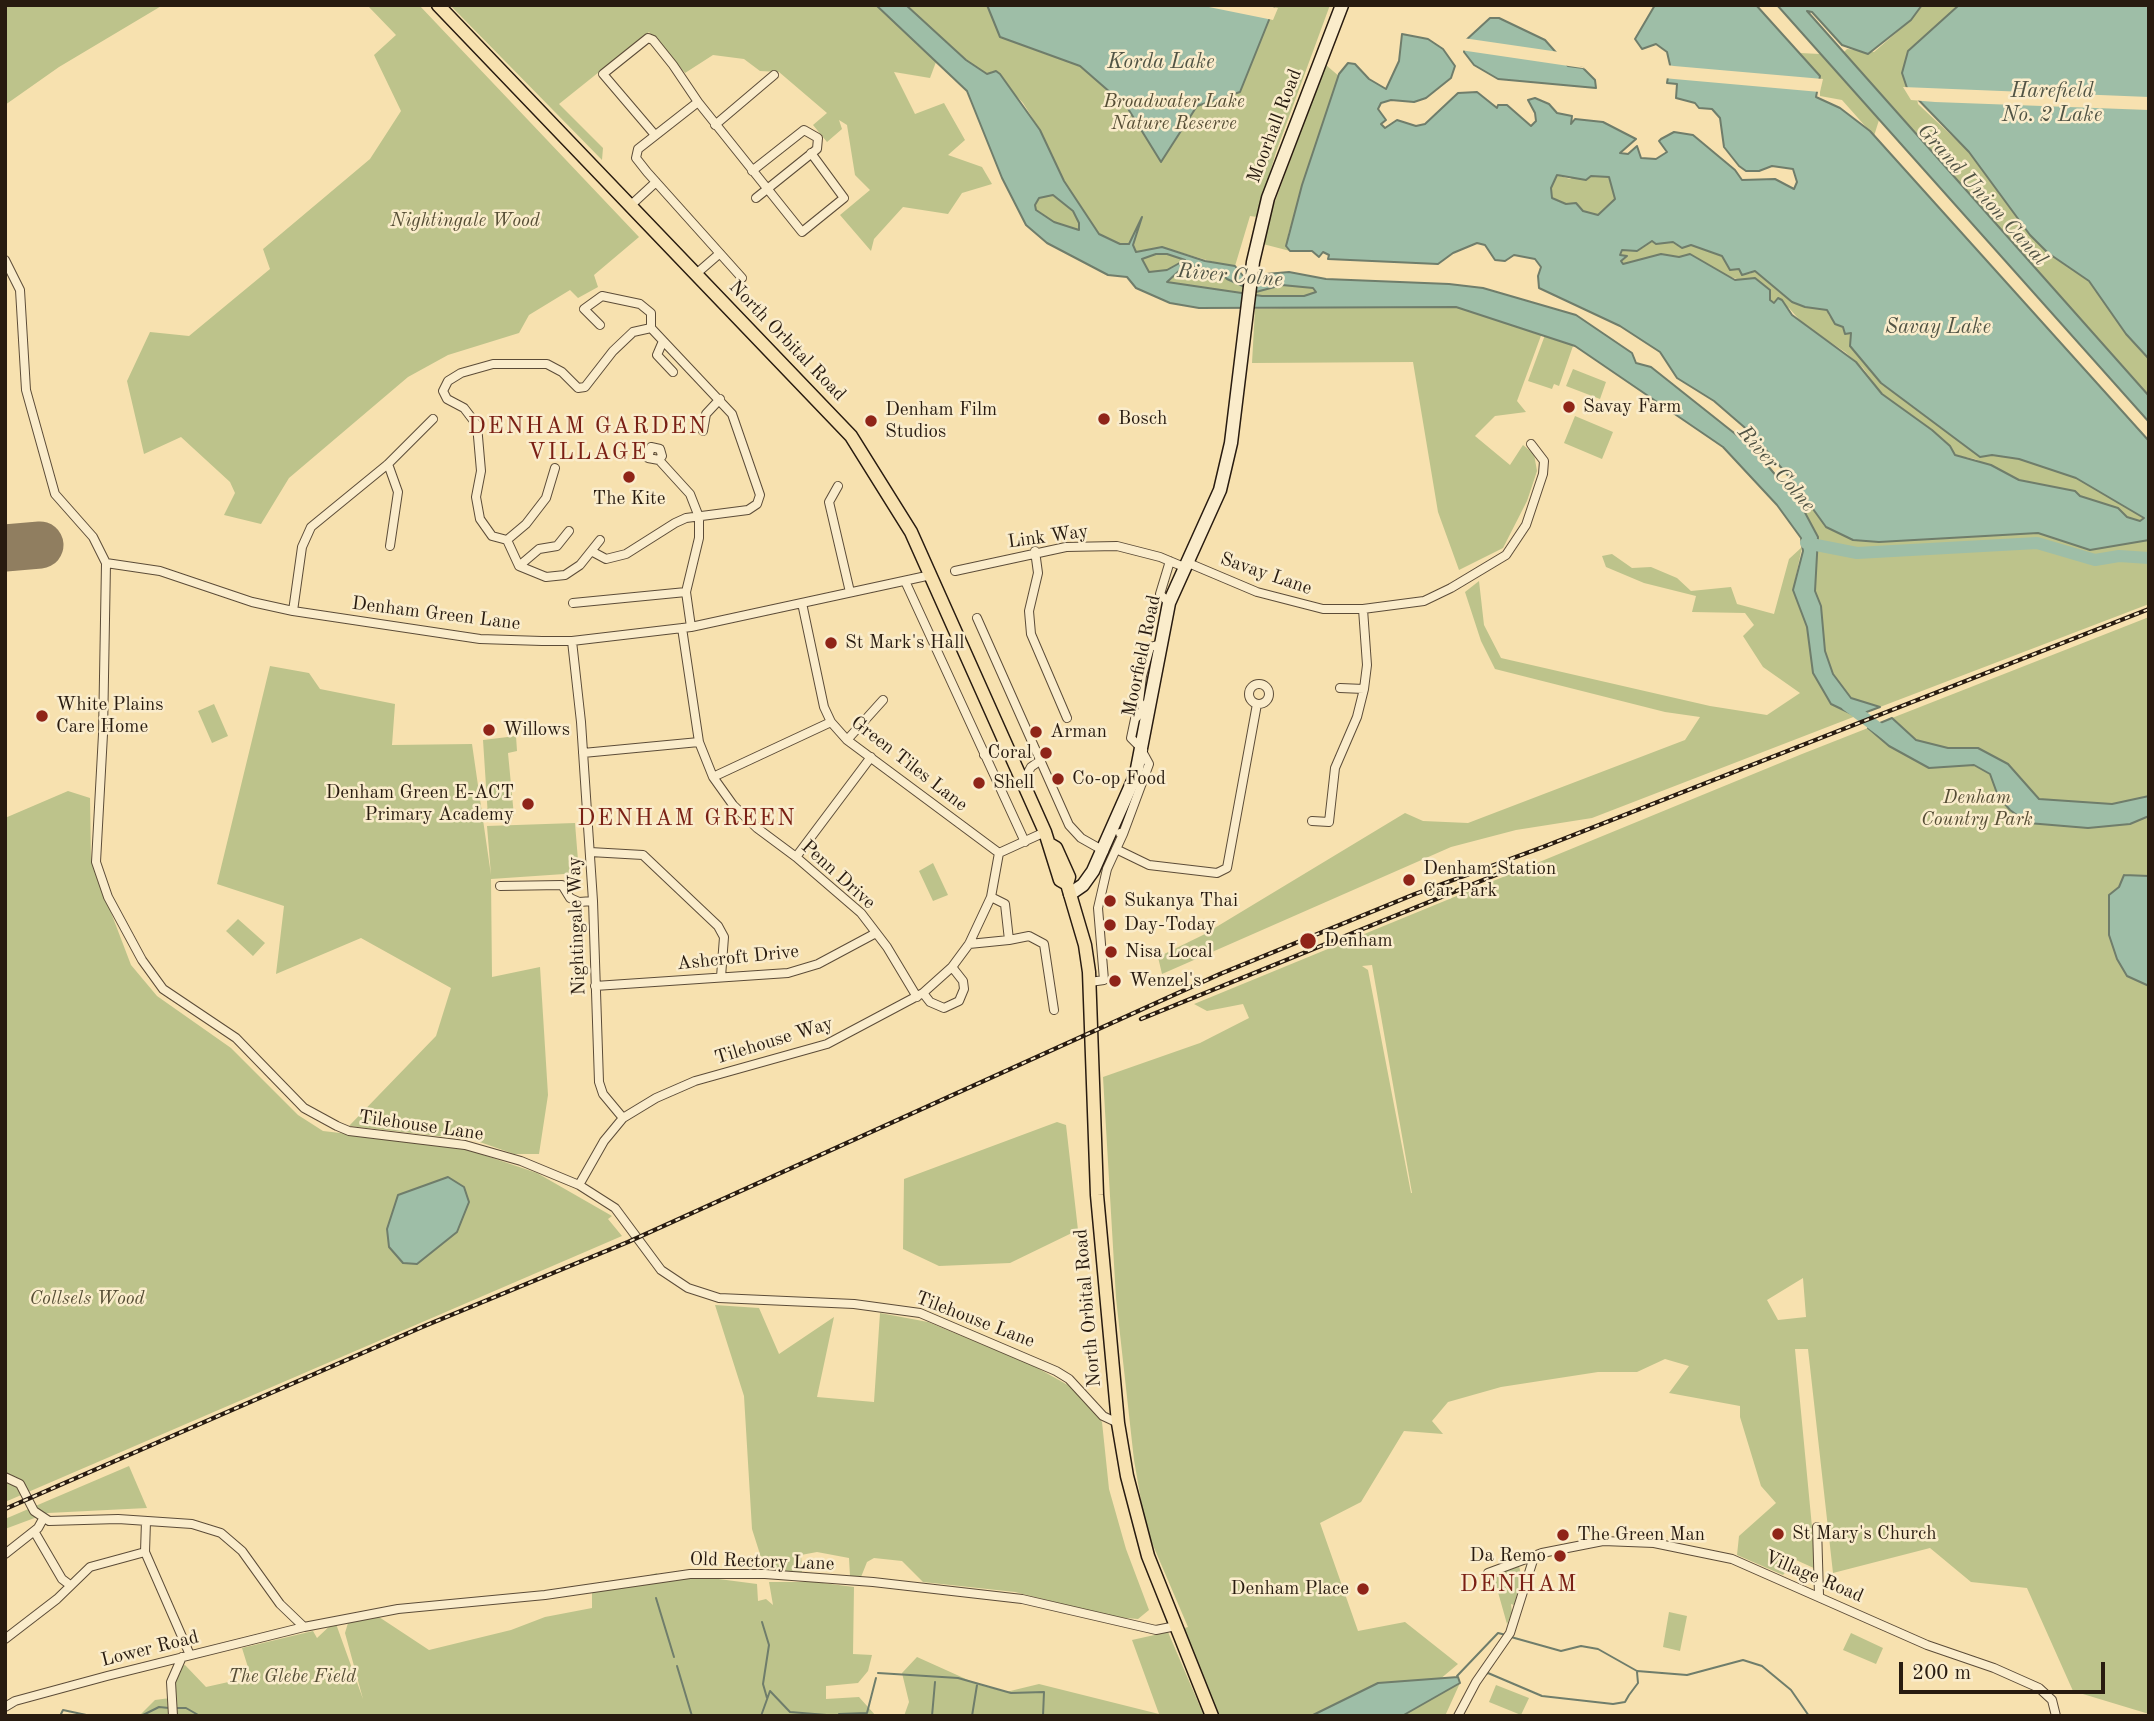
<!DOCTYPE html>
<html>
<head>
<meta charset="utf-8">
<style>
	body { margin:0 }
	#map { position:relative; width:2154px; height:1721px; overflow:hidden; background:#f7e1af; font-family:"Old Standard TT",serif }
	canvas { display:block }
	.frame { position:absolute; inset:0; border:7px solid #281b10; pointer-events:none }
	.scale { position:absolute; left:1899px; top:1662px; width:206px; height:32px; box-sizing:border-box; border:4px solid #281b10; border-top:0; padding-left:9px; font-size:21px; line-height:24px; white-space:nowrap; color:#281b10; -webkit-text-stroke:5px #faeccb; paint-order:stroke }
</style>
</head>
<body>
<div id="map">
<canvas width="2154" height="1721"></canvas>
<div class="frame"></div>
<div class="scale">200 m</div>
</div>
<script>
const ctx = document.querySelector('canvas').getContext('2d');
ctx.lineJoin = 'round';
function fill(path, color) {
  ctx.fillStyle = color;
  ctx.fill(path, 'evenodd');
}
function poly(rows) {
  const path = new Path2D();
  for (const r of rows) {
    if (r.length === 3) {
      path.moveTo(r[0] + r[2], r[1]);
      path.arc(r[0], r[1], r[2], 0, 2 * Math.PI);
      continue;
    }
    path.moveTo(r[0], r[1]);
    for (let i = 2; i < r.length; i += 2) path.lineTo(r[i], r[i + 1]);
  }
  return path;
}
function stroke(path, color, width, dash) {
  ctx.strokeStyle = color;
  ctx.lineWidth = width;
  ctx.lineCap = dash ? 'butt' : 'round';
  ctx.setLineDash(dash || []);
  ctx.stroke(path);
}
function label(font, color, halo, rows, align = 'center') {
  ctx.font = font + ' "Old Standard TT",serif';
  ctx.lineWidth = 5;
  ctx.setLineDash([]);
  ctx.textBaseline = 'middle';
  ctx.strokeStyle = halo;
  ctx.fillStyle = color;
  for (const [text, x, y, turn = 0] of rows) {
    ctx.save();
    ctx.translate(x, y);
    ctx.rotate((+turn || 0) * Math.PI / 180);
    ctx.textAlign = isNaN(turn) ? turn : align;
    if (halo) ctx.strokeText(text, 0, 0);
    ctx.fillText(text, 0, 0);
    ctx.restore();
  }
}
const green = poly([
	[5,5,163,5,59,67,5,105],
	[367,5,419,5,639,237,594,275,598,287,578,298,570,290,529,315,519,333,448,355,408,377,289,478,261,524,224,515,235,493,230,482,181,437,144,454,127,381,150,332,189,336,270,269,263,249,370,159,401,111,374,55,396,35],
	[450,5,876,5,936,62,930,78,894,72,915,114,944,103,965,140,948,155,982,167,992,184,962,193,948,214,903,207,874,239,871,251,840,215,870,190,855,175,847,125,839,120,842,129,827,142,813,125,827,113,779,72,760,71,744,59,713,55,685,73,649,32,559,104,603,148,602,160],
	[906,5,1330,5,1276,152,1257,217,1250,216,1235,266,1227,266,1162,247,1136,252,1133,245,1141,218,1129,244,1120,244,1099,234,1064,181,1040,130,1023,103,993,71,987,74,966,60],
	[1922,5,1959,5,1908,51,1918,104,1969,152,2030,235,2048,253,2089,281,2126,334,2149,359,2149,396,1843,53,1847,49,1874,52,1911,20],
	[1800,53,1820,54,1879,120,1874,136,1842,100,1820,96,1820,76],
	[1326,65,1340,77,1289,231,1286,246,1290,251,1263,244,1262,236],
	[1557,175,1570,179,1575,176,1609,177,1615,199,1598,216,1583,211,1575,203,1566,204,1552,198,1551,188],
	[1053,195,1073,211,1079,223,1079,231,1054,222,1036,210,1035,205,1039,198],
	[1652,240,1656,244,1673,242,1682,248,1691,245,1722,256,1730,270,1735,268,1749,274,1755,271,1783,295,1805,307,1827,309,1829,316,1851,333,1850,346,1881,383,1980,457,1992,455,2019,459,2076,478,2145,518,2141,522,2127,517,2118,508,2079,496,2075,491,2019,480,1975,459,1955,455,1950,446,1932,430,1882,394,1863,368,1845,352,1803,324,1789,308,1774,303,1741,280,1719,274,1690,254,1679,257,1661,254,1623,264,1621,261,1626,257,1620,255,1622,250,1637,251],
	[1156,254,1167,254,1186,260,1167,270,1149,273,1142,259],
	[1191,266,1219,272,1227,279,1261,291,1282,285,1313,288,1316,292,1304,296,1262,296,1167,282,1181,269],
	[1340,306,1456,307,1542,333,1517,401,1526,412,1495,416,1475,436,1510,465,1523,445,1534,454,1537,471,1527,501,1503,548,1459,570,1438,512,1413,362,1252,363,1255,309],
	[1545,335,1573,346,1559,386,1554,384,1552,389,1528,381],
	[1573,369,1606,382,1600,399,1566,386],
	[1575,416,1613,432,1602,459,1564,443],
	[1807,501,1826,527,1853,540,1879,542,2038,533,2090,550,2149,540,2149,604,1880,707,1851,698,1833,674,1825,651,1821,606,1815,591,1818,537,1802,507],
	[1802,547,1793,590,1807,627,1813,673,1831,704,1856,716,1592,818,1516,830,1451,847,1162,974,1158,957,1203,935,1405,813,1423,821,1468,823,1685,740,1700,717,1665,712,1495,669,1481,641,1465,592,1479,581,1484,625,1501,658,1710,706,1767,715,1800,693,1763,667,1743,636,1754,625,1745,613,1692,612,1696,596,1644,583,1606,567,1602,556,1612,554,1632,568,1651,567,1677,578,1691,591,1731,587,1737,604,1774,614,1789,559],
	[2149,617,2149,1714,2073,1691,2027,1588,1971,1582,1930,1548,1833,1573,1808,1349,1795,1349,1816,1569,1796,1560,1783,1575,1737,1555,1739,1536,1776,1503,1761,1486,1740,1417,1740,1406,1669,1393,1689,1366,1665,1359,1637,1372,1598,1372,1501,1387,1448,1402,1432,1421,1443,1434,1404,1431,1361,1502,1320,1523,1358,1631,1405,1622,1458,1664,1439,1680,1378,1683,1311,1716,1214,1716,1178,1630,1188,1627,1146,1529,1134,1460,1116,1298,1103,1077,1200,1043,1249,1018,1243,1004,1207,1011,1194,1004,1802,754,1868,728,1871,731,1895,721,1892,718],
	[1372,965,1412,1193,1411,1193,1368,970,1362,966],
	[1803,1278,1806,1317,1778,1320,1767,1300],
	[270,666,309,673,320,689,395,704,392,745,472,744,491,875,487,826,575,823,579,873,491,879,492,977,540,967,548,1095,539,1154,514,1154,474,1140,349,1126,436,1036,451,988,361,938,276,974,284,906,217,884],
	[214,704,228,736,212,743,198,711],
	[516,736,517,751,508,753,514,816,488,817,483,740],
	[68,791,90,798,91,860,131,965,157,996,231,1048,298,1115,323,1131,460,1147,537,1173,612,1216,608,1219,622,1236,5,1502,5,818],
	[933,863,948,895,933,901,919,871],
	[238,919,265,943,253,956,226,931],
	[1057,1122,1066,1125,1078,1230,1010,1263,939,1266,903,1249,904,1179],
	[715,1305,759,1308,779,1354,834,1317,817,1397,874,1402,880,1313,928,1322,1032,1365,1075,1389,1102,1422,1109,1489,1126,1549,1149,1610,1138,1619,1113,1617,1015,1592,923,1582,902,1561,874,1558,867,1562,861,1577,850,1576,849,1558,817,1552,801,1555,802,1573,765,1570,752,1529,744,1396],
	[129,1466,147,1508,48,1513,5,1529,5,1519],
	[1519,1566,1522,1578,1514,1605,1511,1604,1512,1613,1507,1624,1494,1578,1499,1572],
	[657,1573,661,1583,688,1575,757,1584,758,1601,766,1599,773,1605,769,1582,815,1582,854,1587,853,1654,872,1655,868,1671,858,1683,826,1686,826,1699,859,1697,876,1716,139,1716,155,1700,170,1698,178,1667,185,1665,206,1687,251,1677,242,1648,313,1631,317,1638,335,1621,363,1699,345,1633,348,1623,379,1617,429,1650,511,1630,545,1617,592,1608,592,1592],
	[1669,1612,1687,1616,1680,1651,1663,1647],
	[1168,1632,1204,1716,904,1716,909,1702,902,1673,917,1657,977,1684,1006,1692,1039,1684,1159,1714,1132,1640],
	[1851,1633,1883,1648,1876,1664,1843,1650],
	[1460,1683,1445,1716,1402,1716,1416,1706],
	[1496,1685,1529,1698,1521,1715,1489,1702]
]);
const water = poly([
	[876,5,906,5,966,60,987,74,996,71,1000,74,1040,130,1064,181,1099,234,1120,244,1129,244,1142,217,1133,245,1136,252,1162,247,1205,261,1235,266,1243,276,1289,272,1326,279,1449,284,1483,288,1576,315,1632,353,1636,363,1651,367,1753,448,1802,507,1818,537,1815,591,1821,606,1825,651,1833,674,1851,698,1880,707,1856,716,1831,704,1813,673,1807,627,1793,590,1803,551,1801,538,1777,505,1723,447,1575,346,1456,307,1199,308,1170,303,1136,288,1127,277,1108,275,1047,243,1026,225,1002,178,967,91,876,5],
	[1053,195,1073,211,1079,223,1079,230,1054,222,1036,210,1035,205,1039,198,1053,195],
	[1156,254,1167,254,1185,260,1167,270,1149,272,1142,259,1156,254],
	[1191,266,1219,272,1227,279,1256,292,1282,285,1313,288,1316,292,1304,296,1262,296,1167,282,1181,269,1191,266],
	[987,5,1275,5,1240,92,1197,106,1161,162,1127,107,1080,66,1000,37,987,5],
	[1655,5,1756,5,1820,76,1816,97,1840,108,1870,131,2149,441,2149,540,2090,550,2038,533,1879,542,1853,540,1826,527,1792,480,1751,433,1714,401,1677,378,1660,352,1620,326,1539,288,1538,276,1541,267,1535,259,1514,255,1505,261,1495,260,1485,245,1477,243,1453,253,1438,264,1328,259,1329,255,1323,252,1319,257,1312,251,1290,251,1286,246,1302,185,1339,74,1348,63,1355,64,1369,79,1386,89,1399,61,1402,34,1428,39,1443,49,1455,66,1451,78,1426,98,1414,102,1391,100,1381,103,1378,109,1386,120,1381,124,1385,128,1397,120,1416,126,1425,124,1458,93,1477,92,1497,108,1498,105,1507,105,1531,126,1536,121,1535,113,1528,100,1535,98,1549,104,1557,113,1572,116,1571,124,1575,119,1603,122,1636,139,1620,153,1628,154,1637,146,1641,158,1656,159,1667,152,1659,141,1661,139,1674,132,1693,135,1735,170,1742,180,1775,179,1794,189,1797,182,1793,169,1772,166,1759,171,1746,171,1739,166,1724,147,1720,118,1712,109,1699,108,1695,103,1676,98,1677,84,1667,83,1670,65,1667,52,1656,44,1642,49,1635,39,1655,5],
	[1557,175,1586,180,1591,176,1609,177,1615,199,1598,215,1583,211,1576,203,1566,204,1552,198,1551,188,1557,175],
	[1652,241,1656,244,1673,242,1682,248,1691,245,1722,256,1730,270,1739,269,1742,275,1755,271,1792,302,1805,307,1827,310,1835,324,1843,327,1845,334,1851,333,1850,346,1881,383,1980,457,1992,455,2019,459,2076,478,2144,518,2140,521,2127,517,2118,508,2080,496,2075,491,2019,480,1991,465,1955,455,1950,446,1932,430,1882,394,1856,362,1792,315,1782,300,1778,298,1774,303,1770,300,1770,290,1755,278,1735,280,1690,254,1679,257,1661,254,1623,264,1621,261,1627,256,1620,255,1622,250,1637,251,1652,241],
	[1777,5,1922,5,1911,20,1868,54,1842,45,1812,12,1807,11,2149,396,2149,422,1777,5],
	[1959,5,2149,5,2149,359,2126,334,2089,281,2048,253,2030,235,1969,152,1907,88,1902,73,1908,51,1959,5],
	[1490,18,1499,18,1545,40,1568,66,1583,68,1595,80,1596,88,1498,79,1474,65,1464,52,1465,41,1490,18],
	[1892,718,1916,740,1948,748,1978,748,2008,764,2039,799,2112,804,2149,796,2149,816,2130,824,2088,828,2028,823,2010,810,1998,796,1990,774,1974,765,1929,768,1889,746,1868,728,1892,718],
	[2124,875,2149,876,2149,986,2127,976,2117,959,2109,935,2109,895,2119,887,2124,875],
	[448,1177,464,1187,469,1202,457,1232,417,1264,403,1263,389,1247,387,1229,398,1195,448,1177],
	[1458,1677,1460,1683,1402,1716,1311,1716,1378,1683,1458,1677]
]);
const pier = poly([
	[1199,5,1261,5,1278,8,1273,20],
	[1463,38,1566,53,1570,63,1589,69,1460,50],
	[1667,65,1674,66,1823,79,1820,92,1674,79,1664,78],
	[1903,87,2149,97,2149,110,1935,102,1911,100]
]);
const stream = poly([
	[656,1598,674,1657],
	[762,1622,769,1645,763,1684,767,1698],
	[1511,1637,1561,1651,1581,1646,1598,1649,1637,1671,1687,1675,1743,1660,1762,1666,1791,1690,1809,1716],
	[677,1666,692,1716],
	[878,1673,958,1678,1011,1693,1044,1692,1043,1716],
	[1485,1675,1488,1673,1542,1696,1613,1704,1625,1702,1629,1695,1638,1683,1637,1672],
	[1457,1676,1498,1633,1506,1635],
	[175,1708,186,1708,200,1716],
	[839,1714,867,1713,876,1678],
	[60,1716,63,1710,91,1716],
	[141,1716,159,1707,169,1708],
	[761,1716,770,1691,790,1712,839,1716],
	[932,1716,935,1682],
	[972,1716,977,1685]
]);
const river = poly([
	[1806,543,1857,553,2037,543,2095,560,2119,556,2149,558],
	[1847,705,1886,734]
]);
const runway = poly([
	[5,548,40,545]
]);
const street = poly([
	[715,125,774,75],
	[655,135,603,74,648,38,653,40,673,65,698,102],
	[752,171,804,130,818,138,817,149,756,198],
	[630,206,656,182],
	[5,260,20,290,26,390,55,494,93,537,106,563,103,734,96,862,108,897,142,960,163,989,236,1038,304,1108,337,1126,349,1131,465,1145,521,1161,579,1185,615,1208,661,1270,688,1288,719,1298,854,1304,920,1313,1056,1371,1069,1379,1103,1416,1118,1423],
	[696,274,719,254],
	[742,278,647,172,636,158,638,149,698,102,802,232,844,198,811,153],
	[600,325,584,309,602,296,640,304,651,313,651,328],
	[663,341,657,355,673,372],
	[703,431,706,414,720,399],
	[659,460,662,456,660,449,651,447,648,458,659,460,690,494,699,517,699,538,686,592,691,627],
	[388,464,398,492,390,546],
	[838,486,829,502,850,592],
	[507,540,492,536,480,519,476,497,481,471,477,425,464,408,447,399,443,391,448,381,461,373,493,364,547,364,562,372,578,388,585,387,613,351,633,332,651,328,732,414,760,495,757,504,748,510,686,518,675,523,626,554,606,559,593,552],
	[507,540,519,566,546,577,565,575,580,565,600,540],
	[507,540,526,524,546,498,555,468],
	[1035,551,1038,573,1029,611,1031,634,1067,718],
	[1186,562,1257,592,1323,609,1363,609,1424,601,1451,588,1506,555,1526,525,1543,474,1544,461,1531,444],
	[106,563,160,571,252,602,293,611,480,639,542,641,572,641,691,627,931,575],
	[519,566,539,549,557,546,569,531],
	[955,571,1066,547,1117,546,1160,557,1184,567],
	[905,581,1025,842],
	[573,603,686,592],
	[802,603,824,707,831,722,847,740,999,853],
	[1169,603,1160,594,1170,561],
	[293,611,302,547,311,527,388,464,433,419],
	[977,618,1069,825,1081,838,1104,851],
	[682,628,699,742,713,777,733,805,757,828,796,857,861,913,887,947,917,997],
	[572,641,581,722,593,901,599,1082,603,1094,623,1118],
	[1259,694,10],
	[1340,688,1364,689],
	[1150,710,1144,709,1139,701,1142,676,1150,647,1161,644],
	[847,740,883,700],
	[1143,750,1131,738,1135,719,1144,709],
	[583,753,699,742],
	[984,755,1007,745],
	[713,777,831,722],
	[1023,782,1031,767,1041,760],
	[1312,821,1329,822,1335,768,1357,717,1364,689,1367,665,1363,609],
	[1120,833,1123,834,1149,764,1143,753],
	[1116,849,1149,865,1217,873,1227,868,1257,704],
	[590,852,643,855,718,926,724,937,721,977],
	[999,853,1045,832],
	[796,857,871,757],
	[500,886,562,885,570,898,579,902,593,901],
	[1009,940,1029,936,1044,944,1054,1010],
	[969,944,1009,940,1005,904,991,897],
	[1090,982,1104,980,1098,908,1107,869,1123,834],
	[595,986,788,973,818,964,876,933],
	[923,993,930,1002,944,1008,959,1001,964,989,963,981,952,967],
	[579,1185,604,1141,623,1118,656,1098,695,1081,827,1044,923,993,952,967,969,944,991,897,999,853],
	[5,1477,20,1484,34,1511,49,1521,118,1519,192,1524,221,1533,242,1551,280,1604,304,1627],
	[146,1521,145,1552,190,1655],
	[1817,1527,1819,1595],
	[34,1531,62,1579,70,1585],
	[5,1554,38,1528,43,1519],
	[1488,1573,1542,1553,1603,1541,1654,1543,1732,1559,1927,1645,1994,1668,2039,1688,2052,1700,2056,1716],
	[5,1639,57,1599,90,1567,145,1552],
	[5,1707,15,1701,107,1676,304,1627,398,1609,545,1595,690,1574,765,1574,873,1582,1022,1599,1156,1630,1176,1626],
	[173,1716,171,1682,182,1657],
	[1458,1716,1476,1682,1510,1633,1534,1557]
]);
const secondary = poly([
	[1070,894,1083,885,1093,871,1136,774,1169,603,1220,490,1231,443,1253,262,1268,198,1342,5]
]);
const primary = poly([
	[438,5,851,436,911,532,1045,832,1060,880,1067,884],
	[1051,845,1056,848,1069,877,1067,884,1085,945,1089,972,1097,1195,1118,1423,1127,1476,1148,1556,1212,1716]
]);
const rail = poly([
	[1141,1019,1498,874],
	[5,1509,422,1327,628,1242,1220,974,1415,894,1543,847,2149,609]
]);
const markers = [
	[1569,407,7,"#8f2418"],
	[1104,419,7,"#8f2418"],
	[871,421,7,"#8f2418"],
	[629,477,7,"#8f2418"],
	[831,643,7,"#8f2418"],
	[42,716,7,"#8f2418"],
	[489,730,7,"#8f2418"],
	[1036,732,7,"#8f2418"],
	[1046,753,7,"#8f2418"],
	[1058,779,7,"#8f2418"],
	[979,783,7,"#8f2418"],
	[528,804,7,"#8f2418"],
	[1409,880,7,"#8f2418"],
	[1110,901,7,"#8f2418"],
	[1110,925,7,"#8f2418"],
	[1308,941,9,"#8f2418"],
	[1111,952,7,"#8f2418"],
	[1115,981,7,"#8f2418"],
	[1778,1534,7,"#8f2418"],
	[1563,1535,7,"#8f2418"],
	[1560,1556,7,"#8f2418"],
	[1363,1589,7,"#8f2418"]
];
const parkNames = [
	["Broadwater Lake",1174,102],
	["Nature Reserve",1174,124],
	["Nightingale Wood",465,221],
	["Denham",1977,798],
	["Country Park",1977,820],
	["Collsels Wood",87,1299],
	["The Glebe Field",292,1677]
];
const streetNames = [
	["Moorhall Road",1275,126,-69],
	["North Orbital Road",787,341,46],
	["Link Way",1048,537,-8],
	["Savay Lane",1266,574,19],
	["Denham Green Lane",436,614,7],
	["Moorfield Road",1142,656,-78],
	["Green Tiles Lane",909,764,38],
	["Penn Drive",838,875,42],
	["Nightingale Way",577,926,-92],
	["Ashcroft Drive",738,958,-6],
	["Tilehouse Way",774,1041,-17],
	["Tilehouse Lane",421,1126,8],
	["North Orbital Road",1088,1308,-95],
	["Tilehouse Lane",975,1320,21],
	["Old Rectory Lane",762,1562,2],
	["Village Road",1814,1577,23],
	["Lower Road",150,1649,-14]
];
const poiNames = [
	["Savay Farm",1583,407],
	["Denham Film",885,410],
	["Studios",885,432],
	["Bosch",1118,419],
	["The Kite",629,499,"center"],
	["St Mark's Hall",845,643],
	["White Plains",56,705],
	["Care Home",56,727],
	["Willows",503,730],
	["Arman",1050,732],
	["Coral",1032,753,"right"],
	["Co-op Food",1072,779],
	["Shell",993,783],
	["Denham Green E-ACT",514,793,"right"],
	["Primary Academy",514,815,"right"],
	["Denham Station",1423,869],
	["Car Park",1423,891],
	["Sukanya Thai",1124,901],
	["Day-Today",1124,925],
	["Denham",1324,941],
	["Nisa Local",1125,952],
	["Wenzel's",1129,981],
	["St Mary's Church",1792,1534],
	["The Green Man",1577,1535],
	["Da Remo",1546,1556,"right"],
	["Denham Place",1349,1589,"right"]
];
const waterNames = [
	["Korda Lake",1161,62],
	["Harefield",2052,91],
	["No. 2 Lake",2052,115],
	["Grand Union Canal",1982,195,48],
	["River Colne",1230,276,5],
	["Savay Lake",1938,327],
	["River Colne",1776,469,49]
];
const quarterNames = [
	["DENHAM GARDEN",588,427],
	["VILLAGE",588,453],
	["DENHAM GREEN",687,819],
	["DENHAM",1519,1585]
];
fill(green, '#bdc38b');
fill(water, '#9ebea7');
stroke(water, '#6f7d6b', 2);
fill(pier, '#f7e1af');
stroke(stream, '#6f7d6b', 2);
stroke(river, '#9ebea7', 12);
stroke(runway, '#907e60', 47);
stroke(street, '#5c4c38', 10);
stroke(secondary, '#281b10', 15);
stroke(primary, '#281b10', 15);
stroke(street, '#faeccb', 8);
stroke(secondary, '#faeccb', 12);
stroke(primary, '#f7e1af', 12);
stroke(rail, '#281b10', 4.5);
stroke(rail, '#faeccb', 2, [5]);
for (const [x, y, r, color] of markers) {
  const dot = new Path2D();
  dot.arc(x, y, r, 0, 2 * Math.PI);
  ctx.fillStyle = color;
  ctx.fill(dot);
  stroke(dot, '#faeccb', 2.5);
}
label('italic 19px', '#554d35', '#faeccb', parkNames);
label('19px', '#281b10', '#faeccb', streetNames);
label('19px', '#281b10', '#faeccb', poiNames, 'left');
label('italic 21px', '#515445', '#faeccb', waterNames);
ctx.letterSpacing = '2px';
label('23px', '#7a1f14', '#faeccb', quarterNames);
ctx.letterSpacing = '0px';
</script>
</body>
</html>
